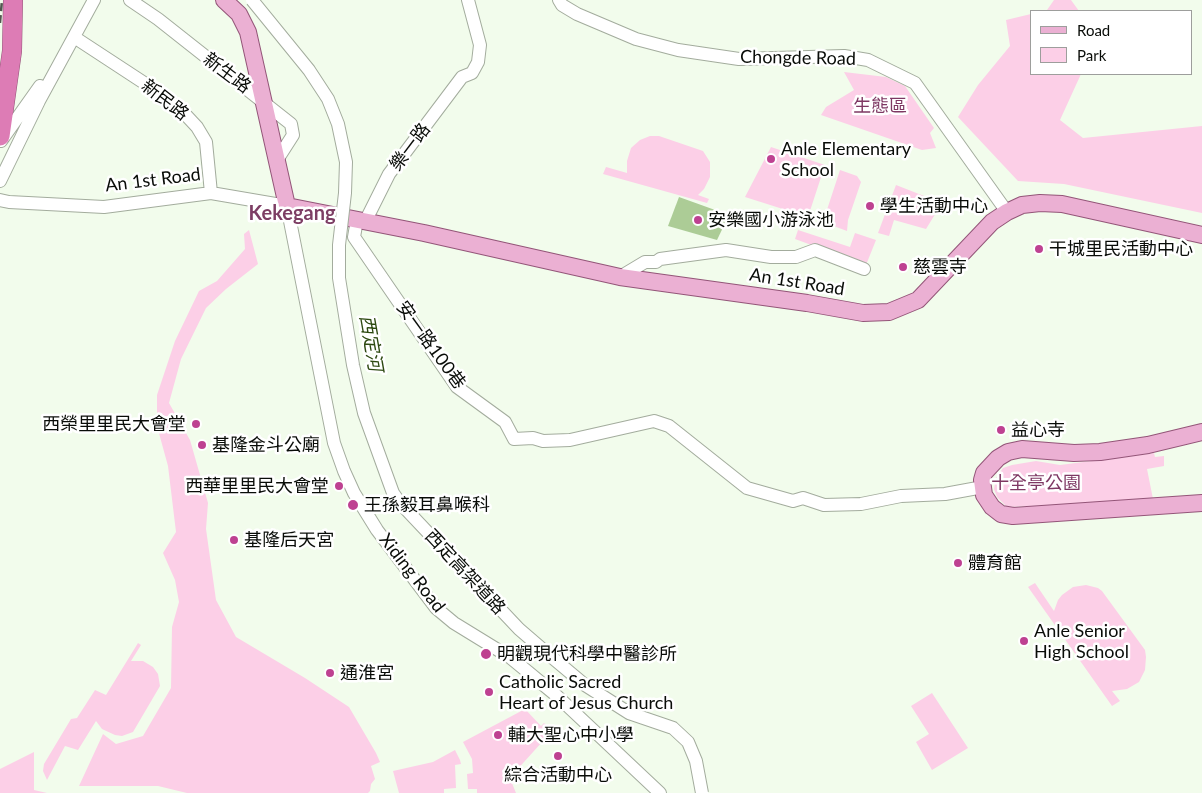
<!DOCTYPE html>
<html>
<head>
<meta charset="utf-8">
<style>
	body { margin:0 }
	#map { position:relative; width:1202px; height:793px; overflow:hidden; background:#f2fcec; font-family:Lato,sans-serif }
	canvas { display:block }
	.legend { position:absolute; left:1030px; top:10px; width:162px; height:65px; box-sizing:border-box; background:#fff; border:1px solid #9d9e9c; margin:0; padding:6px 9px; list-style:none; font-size:15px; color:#090c08 }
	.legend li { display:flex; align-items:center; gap:10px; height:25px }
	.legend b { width:25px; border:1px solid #9d9e9c }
</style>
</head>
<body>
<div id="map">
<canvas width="1202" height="793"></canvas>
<ul class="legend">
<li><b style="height:6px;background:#ebb0d3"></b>Road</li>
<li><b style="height:14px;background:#fccfe7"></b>Park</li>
</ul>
</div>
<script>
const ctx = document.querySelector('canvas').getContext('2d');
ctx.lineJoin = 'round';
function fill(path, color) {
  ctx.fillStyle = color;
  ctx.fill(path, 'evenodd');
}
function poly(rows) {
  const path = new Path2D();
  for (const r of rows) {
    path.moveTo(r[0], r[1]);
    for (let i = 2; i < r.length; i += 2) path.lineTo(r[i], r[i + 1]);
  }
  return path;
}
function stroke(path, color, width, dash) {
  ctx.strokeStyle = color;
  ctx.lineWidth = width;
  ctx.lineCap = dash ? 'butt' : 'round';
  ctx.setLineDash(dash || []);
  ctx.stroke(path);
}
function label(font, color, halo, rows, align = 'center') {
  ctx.font = font + ' Lato,"Noto Sans TC",sans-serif';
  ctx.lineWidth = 5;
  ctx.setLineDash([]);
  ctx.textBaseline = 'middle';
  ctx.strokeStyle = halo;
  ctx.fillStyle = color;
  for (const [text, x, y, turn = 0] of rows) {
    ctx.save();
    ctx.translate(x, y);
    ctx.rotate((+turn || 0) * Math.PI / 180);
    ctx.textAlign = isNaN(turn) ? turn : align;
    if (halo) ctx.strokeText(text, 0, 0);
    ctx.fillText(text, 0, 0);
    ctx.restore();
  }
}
const green = poly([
	[1054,0,1071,0,1079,11,1042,11,1047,10],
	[1031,14,1031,74,1081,74,1060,120,1083,138,1202,126,1202,213,1064,184,1018,181,958,117,978,85,1010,46,1006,20],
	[844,72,886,77,905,86,934,128,930,133,936,148,922,150,821,115,826,107,854,90],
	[650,136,659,136,703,151,710,162,710,177,704,189,698,195,709,199,707,203,603,174,606,167,627,173,627,161,631,148,640,140],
	[771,147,825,165,808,217,745,197],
	[840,170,857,176,861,182,848,220,847,231,823,222],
	[896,185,942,203,926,229,894,220,889,236,878,233],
	[249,230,258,264,226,289,206,308,181,359,169,403,190,440,208,503,206,529,216,600,236,637,305,678,349,707,376,753,380,762,371,766,375,779,371,784,370,791,368,793,187,793,158,786,79,786,103,734,116,744,143,736,171,688,172,627,179,602,175,580,163,553,176,532,168,466,157,426,157,395,175,341,199,291,217,281,245,249,244,234],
	[798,230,850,247,855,233,876,240,866,265,795,239],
	[1154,453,1155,457,1164,456,1164,466,1147,469,1153,499,1063,505,1007,507,997,497,994,489,996,478,1003,468,1012,465,1036,461,1060,465],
	[1035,583,1054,611,1058,600,1062,595,1073,587,1086,585,1098,588,1102,591,1145,650,1146,657,1145,670,1139,682,1127,689,1112,691,1120,701,1112,706,1028,587],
	[138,643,141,645,131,661,143,661,153,667,158,674,160,686,133,732,122,736,115,735,102,729,96,721,78,750,65,746,47,780,43,771,44,764,71,719,77,718,95,690,106,695],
	[932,693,968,748,932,770,916,742,929,734,911,706],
	[525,709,541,726,544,723,552,731,515,772,509,776,516,793,477,793,477,789,468,789,467,774,473,773,472,759,463,742],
	[455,750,460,760,461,764,455,765,456,788,444,789,444,793,399,793,393,771,433,762],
	[34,752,34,790,47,793,0,793,0,769]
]);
const water = poly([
	[679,197,729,215,717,240,668,226]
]);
const minor = poly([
	[130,0,158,19,291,124,293,135,277,160],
	[559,0,562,5,577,14,636,39,678,50,739,59,844,56,868,60,915,83,1007,212],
	[74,37,161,94,183,112,197,127,206,142,211,193],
	[1,141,40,86],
	[0,181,39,101,94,0],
	[0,200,9,202,104,207,211,193,287,206,334,443,344,471,354,493,377,530,436,608,454,623,511,658,528,672,557,696,660,793],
	[357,220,354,237,457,387,505,422,514,439,533,438,543,441,570,440,654,421,669,426,747,488,793,501,803,498,824,505,861,504,901,496,945,494,983,487],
	[365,222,389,174,462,77,472,73,478,62,480,45,468,0],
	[620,277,645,262,656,262,660,259,726,250,771,257,796,257,815,250,864,269]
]);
const major = poly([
	[224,0,239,14,248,32,287,206,424,233,620,277,807,303,863,313,889,312,918,300,992,222,1007,212,1022,205,1040,203,1062,204,1202,235],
	[1202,432,1148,445,1100,452,1074,453,1022,449,1008,452,998,458,984,473,982,480,984,495,992,507,1001,514,1013,516,1202,503]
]);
const highway = poly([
	[0,136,12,51,13,0]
]);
const rail = poly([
	[0,23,2,0]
]);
const minorBridge = poly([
	[252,0,309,70,328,99,338,124,346,162,345,193,339,245,339,278,353,365,364,413,393,493,400,503,519,629,548,654,585,685,629,713,673,728,688,742,696,761,702,793]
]);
const markers = [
	[771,159,5,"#be4191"],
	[870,206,5,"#be4191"],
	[698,220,5,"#be4191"],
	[1039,249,5,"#be4191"],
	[903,267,5,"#be4191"],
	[196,424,5,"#be4191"],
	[1001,430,5,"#be4191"],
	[202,445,5,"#be4191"],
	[339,486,5,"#be4191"],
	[353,505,6,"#be4191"],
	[234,540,5,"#be4191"],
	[958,563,5,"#be4191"],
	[1024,641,5,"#be4191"],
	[486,654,6,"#be4191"],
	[330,673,5,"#be4191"],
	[489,692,5,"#be4191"],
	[498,735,5,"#be4191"],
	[558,756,5,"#be4191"]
];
const streetNames = [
	["Chongde Road",798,58,1],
	["新生路",227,73,37],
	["新民路",165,100,38],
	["樂一路",410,147,-53],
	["An 1st Road",153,180,-7],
	["An 1st Road",797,282,9],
	["安一路100巷",431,345,54],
	["西定高架道路",465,572,47],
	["Xiding Road",412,573,52]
];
const parkNames = [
	["生態區",880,106],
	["十全亭公園",1036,483]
];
const poiNames = [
	["Anle Elementary",781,149],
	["School",781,170],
	["學生活動中心",880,206],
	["安樂國小游泳池",708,220],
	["干城里民活動中心",1049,249],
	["慈雲寺",913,267],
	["西榮里里民大會堂",186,424,"right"],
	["益心寺",1011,430],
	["基隆金斗公廟",212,445],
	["西華里里民大會堂",329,486,"right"],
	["王孫毅耳鼻喉科",364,505],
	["基隆后天宮",244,540],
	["體育館",968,563],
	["Anle Senior",1034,631],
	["High School",1034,652],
	["明觀現代科學中醫診所",497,654],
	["通淮宮",340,673],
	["Catholic Sacred",499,682],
	["Heart of Jesus Church",499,703],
	["輔大聖心中小學",508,735],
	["綜合活動中心",558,775,"center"]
];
const waterNames = [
	["西定河",371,343,80]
];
const quarterNames = [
	["Kekegang",292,214]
];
fill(green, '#fccfe7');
fill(water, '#accc96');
stroke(minor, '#a3ac9d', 14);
stroke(major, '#935578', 18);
stroke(highway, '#935578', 20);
stroke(minor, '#fff', 12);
stroke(major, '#ebb0d3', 16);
stroke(highway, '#dd7cb5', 19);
stroke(rail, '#525750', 2.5, [8, 4]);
stroke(minorBridge, '#a3ac9d', 14, []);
stroke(minorBridge, '#fff', 12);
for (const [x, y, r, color] of markers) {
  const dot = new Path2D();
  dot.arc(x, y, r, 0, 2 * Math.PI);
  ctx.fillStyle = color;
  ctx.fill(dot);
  stroke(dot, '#fff', 2);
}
label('18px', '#090c08', '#fff', streetNames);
label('18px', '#7e3863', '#fff', parkNames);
label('18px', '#090c08', '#fff', poiNames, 'left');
label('italic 19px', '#2d4911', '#fff', waterNames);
label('bold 20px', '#7d3e64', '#fff', quarterNames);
</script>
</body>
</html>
